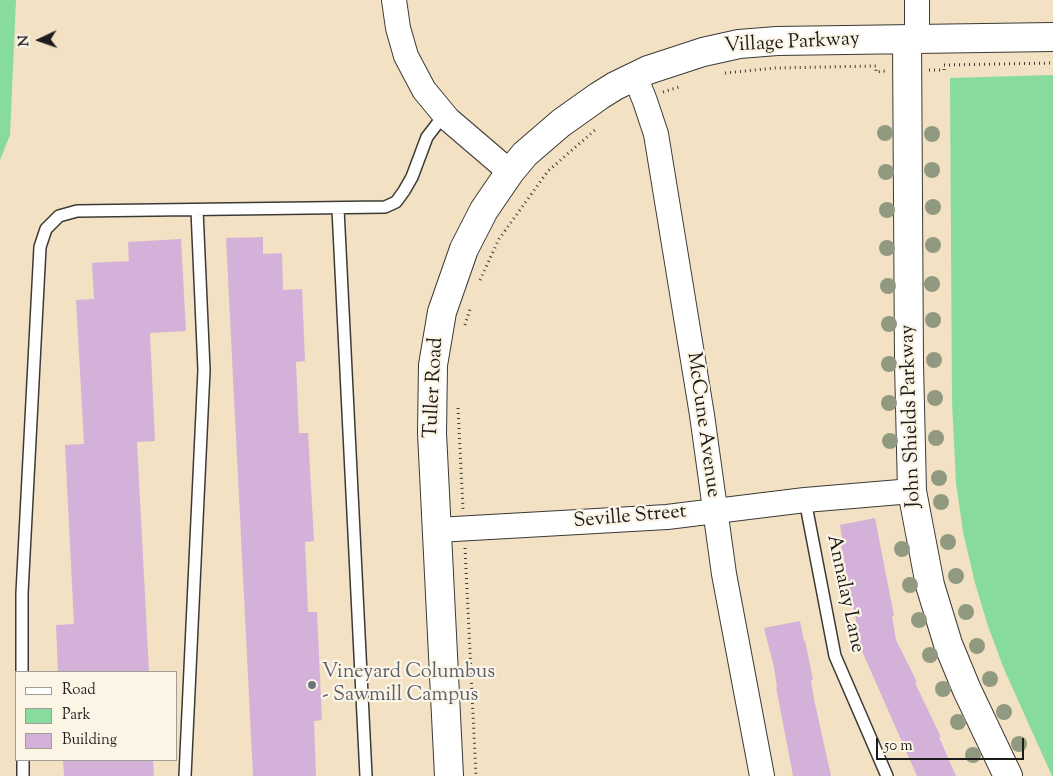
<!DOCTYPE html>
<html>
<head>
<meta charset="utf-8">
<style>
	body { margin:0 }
	#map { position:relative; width:1053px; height:776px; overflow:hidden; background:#f3e1c3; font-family:"Sorts Mill Goudy",serif }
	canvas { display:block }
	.legend { position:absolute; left:15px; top:671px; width:162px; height:90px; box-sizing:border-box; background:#fcf5e5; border:1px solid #a29e95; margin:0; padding:6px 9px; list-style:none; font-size:15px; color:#1c1c1c }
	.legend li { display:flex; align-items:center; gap:10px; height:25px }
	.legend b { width:25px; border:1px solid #a29e95 }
	.north { position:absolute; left:15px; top:15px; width:50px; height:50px; -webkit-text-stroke:4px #fcf5e5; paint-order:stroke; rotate:267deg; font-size:14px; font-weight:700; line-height:20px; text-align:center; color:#1c1c1c }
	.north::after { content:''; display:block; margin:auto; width:18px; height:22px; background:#1c1c1c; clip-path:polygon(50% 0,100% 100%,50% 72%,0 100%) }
	.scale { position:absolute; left:876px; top:738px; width:148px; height:22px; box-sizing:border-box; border:2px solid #1c1c1c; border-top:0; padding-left:6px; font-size:15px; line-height:18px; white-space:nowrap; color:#1c1c1c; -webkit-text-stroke:4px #fcf5e5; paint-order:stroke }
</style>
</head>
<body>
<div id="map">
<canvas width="1053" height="776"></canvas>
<ul class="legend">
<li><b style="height:6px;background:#fff"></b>Road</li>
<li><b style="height:14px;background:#87db9d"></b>Park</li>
<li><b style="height:14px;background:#d4b1d9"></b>Building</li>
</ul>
<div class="north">N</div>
<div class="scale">50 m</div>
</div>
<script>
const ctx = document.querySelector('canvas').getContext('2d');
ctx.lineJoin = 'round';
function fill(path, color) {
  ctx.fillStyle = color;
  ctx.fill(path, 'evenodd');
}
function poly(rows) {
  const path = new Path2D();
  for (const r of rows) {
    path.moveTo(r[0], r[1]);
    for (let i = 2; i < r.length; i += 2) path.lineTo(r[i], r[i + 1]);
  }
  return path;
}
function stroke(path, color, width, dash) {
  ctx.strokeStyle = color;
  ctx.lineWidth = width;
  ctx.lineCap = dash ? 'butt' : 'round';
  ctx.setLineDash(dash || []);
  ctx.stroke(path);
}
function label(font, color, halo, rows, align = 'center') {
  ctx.font = font + ' "Sorts Mill Goudy",serif';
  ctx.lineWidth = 4.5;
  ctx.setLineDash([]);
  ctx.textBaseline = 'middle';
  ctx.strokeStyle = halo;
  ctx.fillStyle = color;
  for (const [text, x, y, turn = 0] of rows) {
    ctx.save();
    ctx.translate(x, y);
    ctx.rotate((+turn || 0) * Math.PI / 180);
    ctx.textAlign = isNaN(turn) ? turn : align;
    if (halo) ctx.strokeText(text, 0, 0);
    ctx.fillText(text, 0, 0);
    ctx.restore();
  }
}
const green = poly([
	[0,0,16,0,10,135,0,160],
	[1053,75,1053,776,1052,776,1004,669,988,626,975,583,963,532,956,483,952,402,950,78]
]);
const building = poly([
	[263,237,263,254,282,253,283,290,302,289,305,361,296,362,299,433,308,433,314,541,305,542,308,612,317,612,322,720,314,721,316,776,253,776,226,238],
	[181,239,186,331,150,333,155,441,137,442,149,672,58,672,56,625,74,624,65,445,84,444,76,300,94,299,92,263,129,261,128,242],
	[875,518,894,616,892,616,896,640,917,682,915,683,941,737,939,737,956,776,917,776,862,651,841,545,843,544,840,525],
	[800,621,804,641,805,640,813,680,811,680,814,699,831,776,793,776,790,760,776,687,777,687,774,667,764,628],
	[63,760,153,760,154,776,64,776]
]);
const path = poly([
	[929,70,944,70,944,65,1053,63],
	[725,73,775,68,876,66,876,72,885,71],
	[663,92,679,87],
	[480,280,499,239,548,171,595,130],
	[465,325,470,309],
	[458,408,463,509],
	[465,548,476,776]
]);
const service = poly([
	[338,209,366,776],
	[805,500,835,656,887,776],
	[22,672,22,593,40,247,46,229,59,216,77,211,385,207,396,202,404,191,412,177,427,137,444,115],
	[23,760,23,776],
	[185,776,204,370,197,210]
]);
const minor = poly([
	[394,0,398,28,406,56,424,90,448,119,510,172],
	[917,0,917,39],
	[635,76,645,101,656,134,702,415,724,574,762,776],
	[437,530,667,517,805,500,912,491]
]);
const tertiary = poly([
	[907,39,909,364,912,491,930,585,948,644,967,690,1008,776],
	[449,776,432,433,433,365,442,312,464,249,484,210,510,172,525,154,561,123,599,96,615,86,648,70,703,52,739,44,777,41,1053,37]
]);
const trees = [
	[885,133],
	[932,134],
	[932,170],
	[886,172],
	[933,207],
	[887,210],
	[933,245],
	[887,248],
	[932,284],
	[888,286],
	[933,320],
	[889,324],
	[934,360],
	[889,364],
	[935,398],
	[889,403],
	[936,438],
	[890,441],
	[939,478],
	[941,502],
	[948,542],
	[902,549],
	[956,576],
	[910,585],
	[966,612],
	[919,620],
	[977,646],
	[930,655],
	[990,679],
	[943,689],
	[1004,712],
	[958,722],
	[1019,744],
	[973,755]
];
const markers = [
	[312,685,5,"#6b7280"]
];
const streetNames = [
	["Village Parkway",792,44,-3],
	["Tuller Road",435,388,-87],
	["John Shields Parkway",912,416,-92],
	["McCune Avenue",702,425,82],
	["Seville Street",630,518,-5],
	["Annalay Lane",844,594,78]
];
const worshipNames = [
	["Vineyard Columbus",322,674],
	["- Sawmill Campus",322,697]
];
fill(green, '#87db9d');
fill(building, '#d4b1d9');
stroke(service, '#3c3a35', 14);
stroke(minor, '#3c3a35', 26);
stroke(tertiary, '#3c3a35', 30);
stroke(path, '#3c3a35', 3, [1, 4]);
stroke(service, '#fff', 11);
stroke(minor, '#fff', 24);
stroke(tertiary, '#fff', 28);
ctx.fillStyle = '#919a80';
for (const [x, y] of trees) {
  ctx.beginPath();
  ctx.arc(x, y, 8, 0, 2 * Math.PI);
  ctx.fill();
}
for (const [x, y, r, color] of markers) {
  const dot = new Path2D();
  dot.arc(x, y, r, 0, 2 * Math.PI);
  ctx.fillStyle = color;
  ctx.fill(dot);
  stroke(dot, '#fcf5e5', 2);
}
label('20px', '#1c1c1c', '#fcf5e5', streetNames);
label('20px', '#5b616d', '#fcf5e5', worshipNames, 'left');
</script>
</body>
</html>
